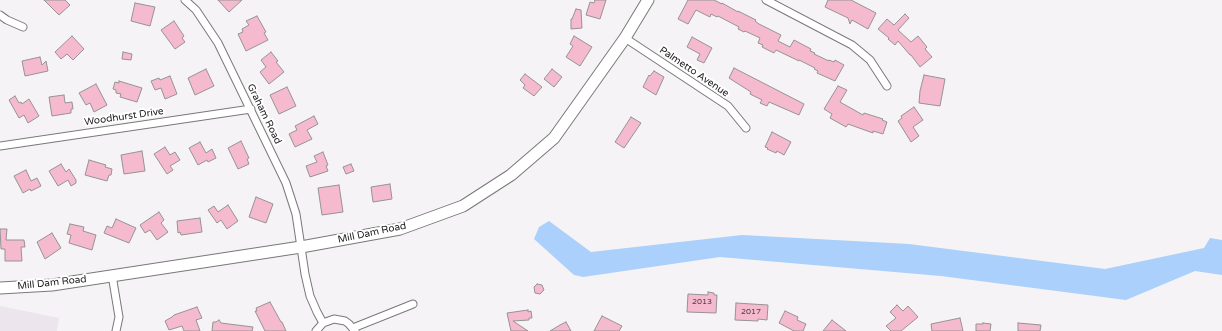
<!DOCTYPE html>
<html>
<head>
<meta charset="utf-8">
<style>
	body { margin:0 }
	canvas { display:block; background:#f5f3f5 }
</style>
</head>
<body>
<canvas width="1222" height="331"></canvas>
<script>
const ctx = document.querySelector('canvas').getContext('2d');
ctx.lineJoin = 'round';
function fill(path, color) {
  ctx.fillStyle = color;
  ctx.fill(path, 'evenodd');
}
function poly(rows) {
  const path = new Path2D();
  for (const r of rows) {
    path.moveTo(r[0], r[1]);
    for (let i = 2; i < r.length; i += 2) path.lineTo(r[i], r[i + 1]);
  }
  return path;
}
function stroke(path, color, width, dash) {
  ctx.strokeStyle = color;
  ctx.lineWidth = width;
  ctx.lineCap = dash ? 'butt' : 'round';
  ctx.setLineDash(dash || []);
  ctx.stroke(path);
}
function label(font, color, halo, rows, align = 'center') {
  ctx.font = font + ' "Varela Round",sans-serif';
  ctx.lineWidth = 4;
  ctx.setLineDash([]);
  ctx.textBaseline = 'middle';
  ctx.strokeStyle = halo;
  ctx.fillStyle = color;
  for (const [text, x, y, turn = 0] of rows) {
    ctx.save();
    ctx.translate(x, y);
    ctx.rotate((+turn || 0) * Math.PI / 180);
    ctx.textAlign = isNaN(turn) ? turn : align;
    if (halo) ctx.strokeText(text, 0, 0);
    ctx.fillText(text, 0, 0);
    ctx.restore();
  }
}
const built = poly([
	[0,306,59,318,57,331,0,331]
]);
const water = poly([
	[549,221,591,252,742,235,909,244,1105,269,1204,248,1210,238,1222,240,1222,275,1195,271,1126,300,941,276,720,257,583,277,574,275,534,239,539,227]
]);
const building = poly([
	[44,0,65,0,70,5,59,15,44,0],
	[218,0,242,0,229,12,218,0],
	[595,0,606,0,600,19,586,15,590,2,594,3,595,0],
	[688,0,714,0,722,4,722,3,738,12,738,11,756,20,755,21,759,24,781,35,778,41,790,47,794,40,811,49,810,51,815,53,814,54,829,61,829,60,834,62,835,60,844,65,835,81,817,73,818,71,814,69,815,68,799,60,799,61,776,50,774,53,762,47,763,45,758,43,760,38,745,31,744,32,738,29,739,27,718,16,717,17,711,14,710,17,696,10,688,24,678,19,688,0],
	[828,0,851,0,876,13,868,29,852,20,850,24,848,18,825,7,828,0],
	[135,3,155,7,150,26,131,21,135,3],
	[576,9,581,10,582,28,571,29,571,19,572,19,576,9],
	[905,14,909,18,898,30,911,42,918,36,927,47,925,49,932,57,920,67,911,55,910,55,898,41,895,45,888,39,889,38,878,29,887,19,894,25,905,14],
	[257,16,266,32,264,33,268,40,246,51,238,34,243,32,242,29,249,25,246,21,257,16],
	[174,21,184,36,182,38,185,42,175,49,161,30,174,21],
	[72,36,84,49,73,60,67,54,61,59,55,52,72,36],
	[574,36,592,47,580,66,566,57,573,46,570,44,574,36],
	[692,37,712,48,704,63,697,60,700,54,687,47,692,37],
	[123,52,132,54,131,60,122,59,123,52],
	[271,52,278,61,276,62,284,72,269,84,260,72,266,67,261,60,271,52],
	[40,57,42,65,46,61,48,71,25,76,22,61,40,57],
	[734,68,804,104,799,115,769,102,767,106,760,103,762,100,750,94,751,92,729,78,734,68],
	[206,69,214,86,195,95,188,78,206,69],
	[552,69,562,77,554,87,544,79,552,69],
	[654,71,664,77,656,95,643,87,649,75,650,76,654,71],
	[525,74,542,87,534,96,523,88,525,85,520,80,525,74],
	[924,75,945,79,940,106,919,103,920,91,924,75],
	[170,76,177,94,165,99,161,88,155,90,151,81,159,78,160,80,170,76],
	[119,81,142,88,137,102,120,97,121,94,116,93,116,90,113,89,115,82,119,83,119,81],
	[96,84,107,105,94,112,90,103,86,105,79,93,96,84],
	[838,86,847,90,840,102,863,115,864,113,883,119,882,120,887,122,883,134,873,131,873,133,848,124,846,127,830,118,832,114,824,109,838,86],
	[287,87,296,106,279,114,270,95,287,87],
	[64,95,65,103,72,102,73,109,71,109,71,113,52,116,49,97,64,95],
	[15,96,19,103,21,102,22,104,29,99,39,116,28,123,24,115,19,118,9,100,15,96],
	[914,107,923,120,913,127,919,136,911,142,898,121,902,118,901,116,914,107],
	[314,116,318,124,307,130,312,139,295,147,289,134,297,130,295,126,314,116],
	[631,117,641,123,624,148,615,142,631,117],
	[772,132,791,142,784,155,777,151,776,153,767,149,768,148,765,147,772,132],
	[241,141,249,158,247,159,249,164,238,169,228,148,241,141],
	[200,142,206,153,212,149,216,158,208,162,207,160,198,165,189,148,200,142],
	[165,147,170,155,175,152,180,160,170,166,173,170,167,174,154,154,165,147],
	[142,151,145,171,124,174,121,155,142,151],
	[323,152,328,165,326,166,328,171,310,177,306,166,317,162,314,156,323,152],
	[89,160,106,165,105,167,112,169,111,175,109,175,107,181,85,175,89,160],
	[61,164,66,172,69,169,76,180,76,183,71,186,68,180,58,186,49,171,61,164],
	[351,164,354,171,346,174,343,167,351,164],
	[26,170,31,181,37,178,41,186,31,191,30,189,23,193,14,176,26,170],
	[390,184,392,199,373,202,371,187,390,184],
	[339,185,343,212,322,215,318,188,339,185],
	[256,197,273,204,266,223,249,217,256,197],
	[228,205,238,221,227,229,221,220,217,223,208,210,214,206,218,212,228,205],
	[159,212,164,220,161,223,168,232,157,240,150,230,145,233,140,225,159,212],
	[200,218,202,232,181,235,180,232,178,233,177,221,200,218],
	[116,219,136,228,129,243,104,233,107,226,112,228,116,219],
	[70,224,84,227,83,231,96,235,92,250,69,243,71,235,67,234,70,224],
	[0,229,7,229,6,240,24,240,25,247,21,247,22,261,5,261,5,249,1,249,0,229],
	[52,233,61,248,45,259,37,242,52,233],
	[537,284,542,285,544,290,540,294,535,293,534,287,537,284],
	[708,292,714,293,714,295,717,295,716,313,687,312,688,294,708,295,708,292],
	[270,302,281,322,282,322,286,331,265,331,255,311,257,311,256,308,270,302],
	[736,303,768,305,767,320,758,319,758,321,735,320,736,303],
	[897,305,903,311,908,306,918,317,901,331,891,331,886,326,896,318,890,312,897,305],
	[197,307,202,318,196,320,200,331,184,331,182,326,169,330,165,321,172,317,174,315,197,307],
	[528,310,528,312,531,311,532,318,529,318,529,320,513,321,528,331,511,331,507,313,528,310],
	[785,311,798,317,797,320,806,324,803,331,794,331,779,323,785,311],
	[602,316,622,326,619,331,594,331,602,316],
	[960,318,963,331,932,331,931,324,960,318],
	[219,320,221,323,253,327,252,331,212,331,213,322,216,322,219,320],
	[832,320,846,331,823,331,832,320],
	[566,322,571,331,550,331,560,325,566,322],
	[983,323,991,324,990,331,976,331,976,324,983,324,983,323],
	[1018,323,1041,325,1040,331,1018,331,1018,323]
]);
const street = poly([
	[185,0,196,10,218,43,286,183,296,214,305,274,310,296,317,312,323,323],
	[766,0,852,45,870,60,887,86],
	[0,15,7,20,23,27],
	[625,38,728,106,746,128],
	[0,146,251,109],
	[112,275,119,317,116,331],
	[353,328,413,304],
	[316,331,323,323,334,319,345,321,349,324,355,331]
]);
const secondary = poly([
	[0,288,52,285,301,247,400,229,463,206,511,175,554,138,625,38,648,0]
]);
const numberNames = [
	["2013",702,302],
	["2017",751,312]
];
const streetNames = [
	["Palmetto Avenue",694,72,34],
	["Graham Road",264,114,64],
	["Woodhurst Drive",124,117,-8],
	["Mill Dam Road",372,233,-12],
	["Mill Dam Road",52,283,-6]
];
fill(built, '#ece5ed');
fill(water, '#abd0fb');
fill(building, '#f5bace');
stroke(building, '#969394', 1);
stroke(street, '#7a787a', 9);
stroke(secondary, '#7a787a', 13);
stroke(street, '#fff', 7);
stroke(secondary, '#fff', 11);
label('8px', '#524248', null, numberNames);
label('10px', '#1b1a1b', '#fff', streetNames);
</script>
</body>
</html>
